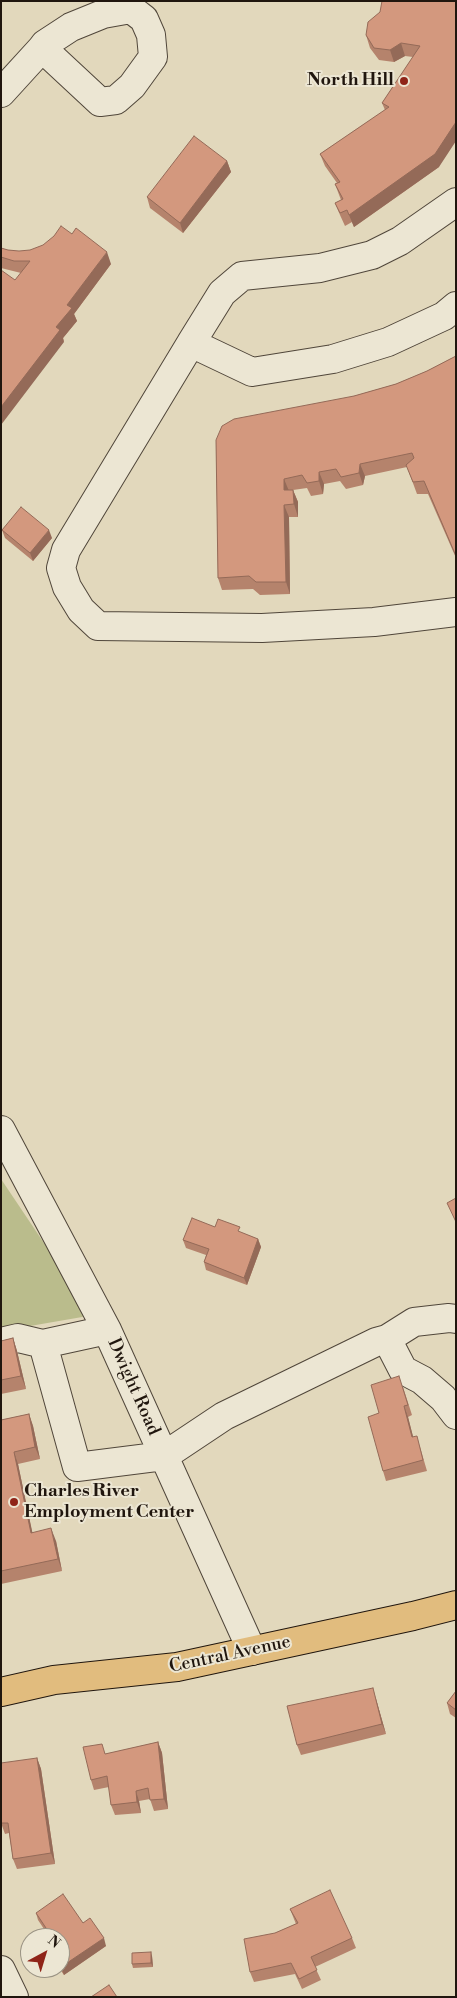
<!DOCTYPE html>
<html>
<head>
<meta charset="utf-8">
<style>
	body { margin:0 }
	#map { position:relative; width:457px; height:1998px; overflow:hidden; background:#e2d8bc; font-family:"Libre Bodoni",serif }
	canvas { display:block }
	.frame { position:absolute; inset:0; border:2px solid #20160e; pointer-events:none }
	.north { position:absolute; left:20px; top:1928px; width:50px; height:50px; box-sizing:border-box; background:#ece6d3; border:1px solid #9a9384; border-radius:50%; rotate:39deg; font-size:14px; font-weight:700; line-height:20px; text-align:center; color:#20160e }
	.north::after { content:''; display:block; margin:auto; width:18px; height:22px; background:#8f2418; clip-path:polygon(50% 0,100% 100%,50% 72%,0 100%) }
</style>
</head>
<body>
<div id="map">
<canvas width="457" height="1998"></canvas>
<div class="frame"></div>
<div class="north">N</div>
</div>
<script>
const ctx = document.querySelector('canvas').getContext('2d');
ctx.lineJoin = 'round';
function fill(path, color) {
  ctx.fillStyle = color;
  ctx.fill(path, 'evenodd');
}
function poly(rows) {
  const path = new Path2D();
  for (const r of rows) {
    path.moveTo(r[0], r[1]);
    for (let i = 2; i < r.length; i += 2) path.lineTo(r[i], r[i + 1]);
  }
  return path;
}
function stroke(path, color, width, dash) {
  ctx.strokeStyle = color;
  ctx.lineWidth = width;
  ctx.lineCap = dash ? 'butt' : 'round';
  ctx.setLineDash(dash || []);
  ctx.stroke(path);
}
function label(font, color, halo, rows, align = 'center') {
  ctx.font = font + ' "Libre Bodoni",serif';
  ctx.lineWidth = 4;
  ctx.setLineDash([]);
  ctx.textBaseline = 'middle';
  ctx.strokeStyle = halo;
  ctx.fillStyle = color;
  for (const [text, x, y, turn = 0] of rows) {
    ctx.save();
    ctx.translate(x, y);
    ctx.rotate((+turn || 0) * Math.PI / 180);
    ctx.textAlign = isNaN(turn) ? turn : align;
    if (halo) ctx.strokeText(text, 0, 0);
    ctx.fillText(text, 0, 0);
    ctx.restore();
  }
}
const green = poly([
	[1,1179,54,1258,88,1316,1,1331]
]);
const minor = poly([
	[1,93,42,48,45,44,71,27,103,14,131,9,144,19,151,35,153,57,132,86,116,100,100,102,42,48],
	[456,306,444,316,388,342,333,359,252,372,191,343,66,550,61,568,67,587,81,610,98,626,262,628,374,622,456,612],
	[191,343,222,293,242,276,320,268,372,255,400,241,456,202],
	[1,1130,107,1330,252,1651],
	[107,1330,43,1344,77,1467,164,1456,224,1416,376,1342,387,1339,403,1370,422,1380,443,1398,456,1415],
	[387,1339,414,1322,449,1318,456,1319],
	[1,1342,18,1338,43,1344],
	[1,1970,14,1997]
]);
const major = poly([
	[1,1692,54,1680,177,1667,413,1616,456,1605]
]);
const wall = poly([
	[456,1,439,167,354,227,352,222,345,226,340,215,335,203,341,200,335,184,337,183,325,166,320,154,385,110,382,103,413,57,405,56,394,62,379,60,370,48,366,35,380,12],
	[227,161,231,172,183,233,150,208,147,197],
	[1,248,8,250,111,264,74,314,77,321,63,338,64,342,15,280,21,273,1,268],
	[456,356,456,558,428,494,417,494,407,467,365,476,363,485,346,489,340,481,324,484,323,494,311,496,307,488,293,490,298,502,298,517,289,517,290,594,260,595,253,589,222,590,218,578,216,440,354,396,396,384,427,371],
	[2,530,52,538,33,561,5,538],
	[215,1227,242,1233,258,1239,261,1247,247,1285,206,1270,204,1262,206,1255,186,1248,183,1240],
	[13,1338,17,1351,26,1389,1,1394,1,1341],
	[403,1387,412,1415,408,1417,413,1437,420,1447,427,1471,386,1481,383,1471,379,1413],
	[29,1414,33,1426,40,1459,18,1464,32,1532,56,1541,62,1571,1,1584,1,1420],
	[456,1691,456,1718,450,1714,447,1703],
	[376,1699,386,1734,301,1755,297,1745],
	[158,1742,162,1753,168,1809,154,1811,150,1799,139,1801,141,1813,115,1815,111,1805,109,1787,94,1790,91,1780,106,1754],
	[37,1758,41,1769,55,1864,17,1869,13,1859,9,1833,5,1834,1,1823],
	[290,1909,352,1938,356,1948,315,1967,321,1980,302,1989,295,1974,254,1982,250,1972,275,1933,296,1924],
	[36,1913,83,1923,106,1946,64,1975,59,1968,60,1968,60,1938,41,1938,40,1936,46,1932,38,1920],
	[152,1956,153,1967,133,1968,132,1964]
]);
const shadedWall = poly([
	[401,43,405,56,394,62,390,50],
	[456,122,456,141,439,167,354,227,349,215],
	[227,161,231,172,183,233,180,223],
	[107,252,111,264,74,314,77,321,63,338,64,342,1,425,1,407,56,327,67,305],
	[360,464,365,476,363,485,359,473],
	[319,472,324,484,323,494,319,481],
	[284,479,289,491,284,490],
	[293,490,298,502,298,517,294,504],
	[284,505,289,517,290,594,286,582],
	[49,530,52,538,33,561,30,553],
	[258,1239,261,1247,247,1285,244,1278],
	[13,1338,17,1351,26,1389,21,1376],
	[404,1406,408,1417,416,1448,412,1437],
	[29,1414,33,1426,40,1459,35,1447],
	[14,1452,18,1464,35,1545,31,1533],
	[51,1528,56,1541,62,1571,58,1559],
	[373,1688,376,1699,386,1734,382,1724],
	[158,1742,162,1753,168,1809,164,1799],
	[37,1758,41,1769,55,1864,51,1853],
	[136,1791,139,1801,141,1813,137,1802],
	[104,1938,106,1946,64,1975,61,1967],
	[151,1952,152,1956,153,1967,151,1963]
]);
const building = poly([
	[382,1,456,1,456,122,435,154,349,215,347,210,340,213,335,203,343,199,335,184,340,182,320,154,389,107,382,103,420,46,401,43,390,50,374,48,366,35,368,22,380,12,382,1],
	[194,136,227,161,180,223,147,197,194,136],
	[61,226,72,234,76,228,107,252,67,305,72,308,56,327,60,330,1,407,1,270,15,280,30,261,14,261,1,257,1,248,8,250,19,251,30,250,43,245,54,236,61,226],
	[456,356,456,556,424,481,413,482,406,465,414,458,412,453,360,464,359,473,341,477,336,469,319,472,319,481,307,483,302,475,284,479,284,490,293,490,294,504,284,505,286,582,256,582,249,576,218,578,216,440,222,426,234,419,354,396,396,384,427,371,456,356],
	[21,507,49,530,30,553,2,530,21,507],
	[456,1198,456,1222,447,1203,456,1198],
	[192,1218,215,1227,218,1219,240,1227,238,1231,258,1239,244,1278,204,1262,209,1249,183,1240,192,1218],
	[13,1338,21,1376,1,1380,1,1341,13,1338],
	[399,1376,408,1405,404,1406,412,1437,417,1436,423,1460,383,1471,368,1417,379,1413,371,1385,399,1376],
	[29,1414,35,1447,14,1452,31,1533,51,1528,58,1559,1,1571,1,1420,29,1414],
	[373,1688,382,1724,297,1745,287,1706,373,1688],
	[456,1691,456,1710,447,1703,456,1691],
	[158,1742,164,1799,150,1800,148,1788,136,1791,137,1802,111,1805,107,1776,91,1780,83,1747,102,1744,105,1754,158,1742],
	[37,1758,51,1853,13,1859,8,1823,1,1823,1,1763,37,1758],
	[330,1890,352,1938,311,1957,317,1970,299,1979,291,1963,250,1972,244,1939,275,1933,298,1923,290,1909,330,1890],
	[63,1894,83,1923,90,1918,104,1938,61,1967,60,1966,60,1938,41,1938,40,1936,48,1931,36,1913,63,1894],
	[151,1952,151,1963,132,1964,132,1953,151,1952],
	[109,1985,117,1997,91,1997,109,1985]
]);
const markers = [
	[404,81,5,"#8f2418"],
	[14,1502,5,"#8f2418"]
];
const poiNames = [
	["North Hill",394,81],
	["Charles River",24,1492,"left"],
	["Employment Center",24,1513,"left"]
];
const streetNames = [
	["Dwight Road",133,1387,66],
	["Central Avenue",230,1655,-12]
];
fill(green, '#babc8c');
stroke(minor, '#50463a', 30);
stroke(major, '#20160e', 30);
stroke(minor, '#ece6d3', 28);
stroke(major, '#e1bc7e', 28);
fill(wall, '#b5836c');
fill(shadedWall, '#946a58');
fill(building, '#d3987e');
stroke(building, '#946a58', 1);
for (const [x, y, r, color] of markers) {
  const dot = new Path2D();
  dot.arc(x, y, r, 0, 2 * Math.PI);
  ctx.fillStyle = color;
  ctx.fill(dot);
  stroke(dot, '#ece6d3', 2);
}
label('bold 18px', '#20160e', '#ece6d3', poiNames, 'right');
label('18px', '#20160e', '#ece6d3', streetNames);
</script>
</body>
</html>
